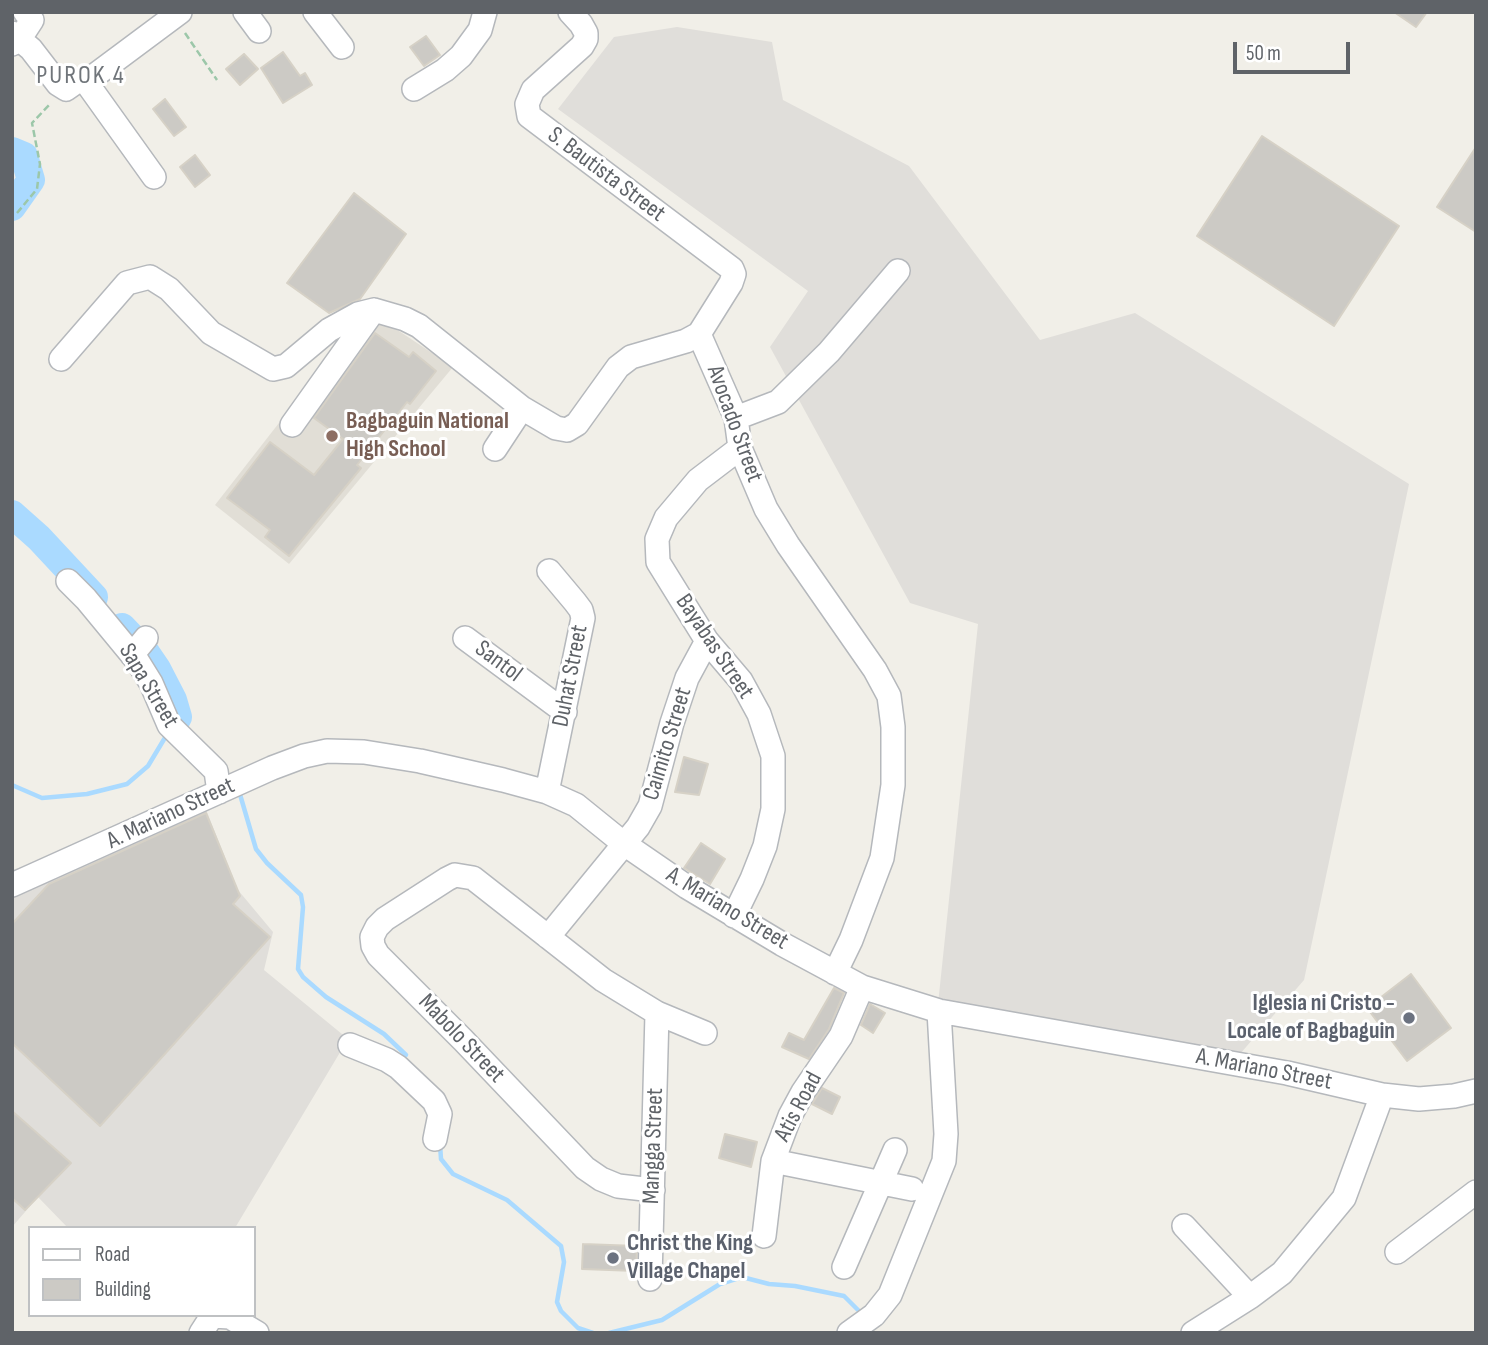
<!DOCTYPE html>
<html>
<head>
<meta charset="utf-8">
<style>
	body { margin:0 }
	#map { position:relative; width:1488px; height:1345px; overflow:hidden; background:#f1efe8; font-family:"Sofia Sans Condensed",sans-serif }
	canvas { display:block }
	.frame { position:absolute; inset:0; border:14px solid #5f6368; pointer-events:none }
	.legend { position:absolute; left:28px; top:1226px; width:228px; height:91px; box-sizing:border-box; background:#fff; border:2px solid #bfc1c3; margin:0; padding:9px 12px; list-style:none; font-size:21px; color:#5f6368 }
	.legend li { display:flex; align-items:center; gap:14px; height:35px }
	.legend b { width:35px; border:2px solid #bfc1c3 }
	.scale { position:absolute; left:1233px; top:42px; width:117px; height:32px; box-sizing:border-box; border:4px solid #5f6368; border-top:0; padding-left:9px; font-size:21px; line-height:24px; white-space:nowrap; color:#5f6368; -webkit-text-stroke:5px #fff; paint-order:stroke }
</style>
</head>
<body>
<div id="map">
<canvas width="1488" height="1345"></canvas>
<div class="frame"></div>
<ul class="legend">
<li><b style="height:9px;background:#fff"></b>Road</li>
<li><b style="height:19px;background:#cccac5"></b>Building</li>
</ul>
<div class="scale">50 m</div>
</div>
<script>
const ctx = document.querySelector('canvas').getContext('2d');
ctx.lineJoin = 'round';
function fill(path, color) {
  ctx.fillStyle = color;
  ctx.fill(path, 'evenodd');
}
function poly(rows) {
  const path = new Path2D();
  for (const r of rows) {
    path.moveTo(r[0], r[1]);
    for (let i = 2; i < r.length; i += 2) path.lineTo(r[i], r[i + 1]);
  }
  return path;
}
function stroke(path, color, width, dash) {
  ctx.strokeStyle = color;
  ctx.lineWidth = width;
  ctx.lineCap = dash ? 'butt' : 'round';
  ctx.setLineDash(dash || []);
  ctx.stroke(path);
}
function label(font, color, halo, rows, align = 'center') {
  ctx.font = font + ' "Sofia Sans Condensed",sans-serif';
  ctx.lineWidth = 6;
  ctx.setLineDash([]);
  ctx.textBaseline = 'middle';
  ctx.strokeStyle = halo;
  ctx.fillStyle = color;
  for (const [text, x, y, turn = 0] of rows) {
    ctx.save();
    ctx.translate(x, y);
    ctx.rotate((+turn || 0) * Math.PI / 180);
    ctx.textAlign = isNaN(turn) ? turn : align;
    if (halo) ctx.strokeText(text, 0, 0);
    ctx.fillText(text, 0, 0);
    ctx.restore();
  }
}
const industrial = poly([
	[677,27,772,42,783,100,909,166,1040,340,1135,313,1409,484,1304,980,1240,1054,938,1004,978,624,910,603,770,347,808,291,558,109,614,37],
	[203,802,238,890,273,932,264,970,348,1039,235,1228,68,1228,38,1197,12,1227,12,870,115,838]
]);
const education = poly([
	[380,323,399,331,453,367,289,564,215,505,353,328]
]);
const stream = poly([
	[12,785,42,798,87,794,127,784,148,766,166,736],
	[239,791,256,849,267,863,301,895,303,907,298,969,303,977,326,997,384,1034,406,1055],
	[440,1144,441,1159,453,1174,507,1200,561,1246,564,1262,557,1302,561,1311,578,1328,593,1333],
	[609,1333,662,1320,720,1284,742,1277,769,1284,795,1286,844,1296,864,1316]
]);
const river = poly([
	[12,151,24,156,31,180,12,207],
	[12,514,39,538,94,597],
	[122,627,144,650,157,669,173,700,178,717,174,724]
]);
const building = poly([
	[1394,12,1427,12,1416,27,1394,12],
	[426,36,440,55,424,66,410,47,426,36],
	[283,52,300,76,305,73,312,85,283,103,261,68,283,52],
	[244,54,258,69,240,85,226,69,244,54],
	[165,99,186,127,174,136,153,109,165,99],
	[1262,136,1399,226,1334,326,1197,236,1262,136],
	[1476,147,1476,232,1437,207,1476,147],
	[195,155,210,175,195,187,180,167,195,155],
	[354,193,406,234,360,299,329,313,287,283,354,193],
	[375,333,409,357,413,352,436,371,410,404,407,402,357,465,361,468,289,556,265,537,270,530,227,498,270,442,314,475,343,439,314,418,375,333],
	[684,757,708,764,699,795,675,792,684,757],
	[206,813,240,896,233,904,270,937,100,1126,12,1043,12,924,49,884,206,813],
	[701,843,725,859,710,884,684,868,701,843],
	[1411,974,1451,1028,1407,1061,1367,1008,1411,974],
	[834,988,844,993,829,1029,809,1059,782,1047,789,1033,804,1040,834,988],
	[870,1004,885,1013,873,1033,861,1025,870,1004],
	[822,1088,840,1097,832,1114,812,1104,822,1088],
	[12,1111,71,1163,25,1210,12,1198,12,1111],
	[725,1134,757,1142,751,1167,719,1158,725,1134],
	[583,1244,637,1246,636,1271,582,1269,583,1244]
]);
const path = poly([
	[185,33,217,80],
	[17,213,37,189,40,164,32,123,51,103]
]);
const minor = poly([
	[245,12,259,31],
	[315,12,342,47],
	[570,12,581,24,586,33,586,39,582,46,533,90,527,104,529,116,732,269,734,274,731,283,699,334],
	[12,33,31,49,58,84,66,89,76,82,86,82],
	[12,44,19,40,32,20,25,12],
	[86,82,180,12],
	[86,82,154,177],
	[414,89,445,70,461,56,480,30,485,12],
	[61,359,127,283,150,277,169,289,211,333,273,369,286,366,329,330,358,314,374,310,405,319,419,326,522,408,556,428,567,430,577,424,618,367,631,357,686,341,699,334,736,418,740,448,766,509,788,545,875,670,889,696,893,727,893,785,882,858,851,940,835,973],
	[736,418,778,402,829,352,898,271],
	[292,425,374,310],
	[495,449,522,408],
	[68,581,86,599,138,662,151,683,169,725,216,771,219,792],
	[465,638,565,712],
	[132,655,146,638],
	[547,792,583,618,581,610,575,602,549,571],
	[12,885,272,768,304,756,327,751,364,752,420,761,503,780,547,792,576,805,623,843,687,887,782,944,862,987,939,1011,1287,1073,1382,1095,1419,1099,1454,1096,1476,1091],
	[734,916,752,879,765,846,773,809,773,756,759,714,741,681,707,641,658,562,657,539,666,518,698,480,740,448],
	[548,937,638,827,650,806,672,723,687,678,707,641],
	[350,1045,387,1060,398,1067,434,1101,440,1114,435,1139],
	[773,1161,912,1189],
	[653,1190,618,1186,601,1179,585,1168,463,1040,378,955,373,946,372,937,377,927,385,919,447,879,455,875,473,878,603,980,657,1013,705,1033],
	[1184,1226,1250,1297],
	[764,1236,773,1161,790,1116,803,1092,841,1036,862,987],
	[1397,1252,1476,1192],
	[844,1267,895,1150],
	[650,1279,657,1013],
	[201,1333,212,1316,230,1317,257,1333],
	[849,1333,874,1315,890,1295,944,1161,946,1134,939,1011],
	[1193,1333,1250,1297,1282,1273,1344,1198,1382,1095]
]);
const markers = [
	[332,436,7,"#8d6e63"],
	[1409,1018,7,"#6b7280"],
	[613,1258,7,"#6b7280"]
];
const streetNames = [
	["S. Bautista Street",606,175,37],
	["Avocado Street",734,424,70],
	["Bayabas Street",714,647,56],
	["Santol",498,662,37],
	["Duhat Street",571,676,-79],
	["Sapa Street",148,686,59],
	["Caimito Street",668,744,-73],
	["A. Mariano Street",171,814,-25],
	["A. Mariano Street",727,909,31],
	["Mabolo Street",461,1039,46],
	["A. Mariano Street",1264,1070,11],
	["Atis Road",799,1107,-62],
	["Mangga Street",654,1146,-88]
];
const educationNames = [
	["Bagbaguin National",346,422],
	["High School",346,450]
];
const worshipNames = [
	["Iglesia ni Cristo -",1395,1004],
	["Locale of Bagbaguin",1395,1032],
	["Christ the King",627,1244,"left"],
	["Village Chapel",627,1272,"left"]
];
const neighbourhoodNames = [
	["PUROK 4",81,76]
];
fill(industrial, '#e0deda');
fill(education, '#e1ded6');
stroke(stream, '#aadaff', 4.5);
stroke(river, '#aadaff', 28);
fill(building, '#cccac5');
stroke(building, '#d6d1c6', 2);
stroke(minor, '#b5b8bc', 26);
stroke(path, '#9cc7a9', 2.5, [7, 3.5]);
stroke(minor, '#fff', 23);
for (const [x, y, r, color] of markers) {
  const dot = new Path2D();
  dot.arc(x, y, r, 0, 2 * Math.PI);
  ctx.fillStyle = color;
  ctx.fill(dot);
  stroke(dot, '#fff', 2.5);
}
label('24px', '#5f6368', '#fff', streetNames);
label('bold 24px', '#785e54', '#fff', educationNames, 'left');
label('bold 24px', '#5b616d', '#fff', worshipNames, 'right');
ctx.letterSpacing = '2px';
label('26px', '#70757a', '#fff', neighbourhoodNames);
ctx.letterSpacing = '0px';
</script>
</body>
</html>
